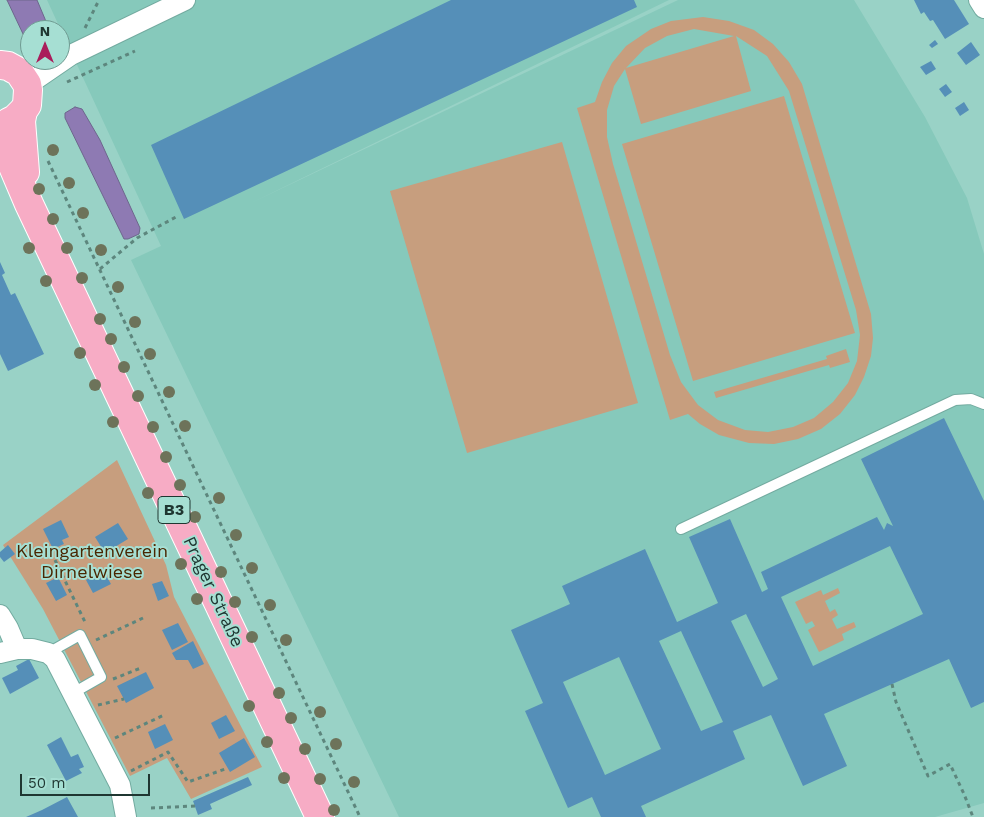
<!DOCTYPE html>
<html>
<head>
<meta charset="utf-8">
<style>
	body { margin:0 }
	#map { position:relative; width:984px; height:817px; overflow:hidden; background:#99d2c6; font-family:"Work Sans",sans-serif }
	canvas { display:block }
	.north { position:absolute; left:20px; top:20px; width:50px; height:50px; box-sizing:border-box; background:#a6dfd3; border:1px solid #709b92; border-radius:50%; rotate:0deg; font-size:14px; font-weight:700; line-height:20px; text-align:center; color:#1f3631 }
	.north::after { content:''; display:block; margin:auto; width:18px; height:22px; background:#aa1c5b; clip-path:polygon(50% 0,100% 100%,50% 72%,0 100%) }
	.scale { position:absolute; left:20px; top:774px; width:130px; height:22px; box-sizing:border-box; border:2px solid #1f3631; border-top:0; padding-left:6px; font-size:15px; line-height:18px; white-space:nowrap; color:#1f3631; -webkit-text-stroke:4px #a6dfd3; paint-order:stroke }
</style>
</head>
<body>
<div id="map">
<canvas width="984" height="817"></canvas>
<div class="north">N</div>
<div class="scale">50 m</div>
</div>
<script>
const ctx = document.querySelector('canvas').getContext('2d');
ctx.lineJoin = 'round';
function fill(path, color) {
  ctx.fillStyle = color;
  ctx.fill(path, 'evenodd');
}
function poly(rows) {
  const path = new Path2D();
  for (const r of rows) {
    path.moveTo(r[0], r[1]);
    for (let i = 2; i < r.length; i += 2) path.lineTo(r[i], r[i + 1]);
  }
  return path;
}
function stroke(path, color, width, dash) {
  ctx.strokeStyle = color;
  ctx.lineWidth = width;
  ctx.lineCap = dash ? 'butt' : 'round';
  ctx.setLineDash(dash || []);
  ctx.stroke(path);
}
function label(font, color, halo, rows, align = 'center') {
  ctx.font = font + ' "Work Sans",sans-serif';
  ctx.lineWidth = 4;
  ctx.setLineDash([]);
  ctx.textBaseline = 'middle';
  ctx.strokeStyle = halo;
  ctx.fillStyle = color;
  for (const [text, x, y, turn = 0] of rows) {
    ctx.save();
    ctx.translate(x, y);
    ctx.rotate((+turn || 0) * Math.PI / 180);
    ctx.textAlign = isNaN(turn) ? turn : align;
    if (halo) ctx.strokeText(text, 0, 0);
    ctx.fillText(text, 0, 0);
    ctx.restore();
  }
}
const built = poly([
	[47,0,669,0,251,203,678,0,854,0,925,117,967,198,984,254,984,803,935,817,399,817,131,260,161,246]
]);
const green = poly([
	[703,17,729,21,754,30,773,44,789,62,802,84,871,314,873,338,871,356,864,377,855,395,840,414,821,429,798,439,774,444,749,443,719,435,700,424,688,414,670,420,577,108,595,102,602,82,612,63,626,46,651,29,671,21],
	[694,29,734,36,626,68,645,48,667,36],
	[736,36,767,56,789,91,856,310,860,335,857,361,848,383,833,402,814,418,793,427,768,432,745,430,718,420,698,405,681,382,670,355,613,164,607,137,607,110,614,86,625,69,641,124,751,91],
	[784,96,855,333,693,381,622,144],
	[562,142,638,403,467,453,390,191],
	[846,349,850,362,830,368,829,365,716,398,714,392,827,359,826,356],
	[117,460,166,565,174,597,262,767,191,799,167,758,130,776,43,609,3,545],
	[838,588,840,593,825,601,830,612,835,609,838,615,832,619,837,629,854,622,856,627,842,634,844,640,819,652,808,630,815,626,812,621,806,624,795,602,821,590,823,595]
]);
const water = poly([
	[7,0,37,0,45,19,47,26,44,30,30,30,30,34,24,36,7,0],
	[75,107,82,109,100,140,140,228,139,234,128,239,124,239,65,118,65,113,75,107]
]);
const building = poly([
	[451,0,634,0,637,7,184,219,151,145],
	[914,0,954,0,969,24,945,39,933,20,930,21,924,12,921,14],
	[935,40,938,44,932,48,929,45],
	[971,42,980,55,966,65,957,53],
	[931,61,936,69,926,75,920,67],
	[946,84,952,92,945,97,939,89],
	[964,102,969,110,960,116,955,108],
	[0,262,5,273,2,275,11,295,15,293,44,354,8,371,0,354],
	[944,418,984,501,984,702,971,708,949,659,824,714,847,766,803,786,771,715,733,731,745,759,641,806,646,817,601,817,592,797,568,808,525,711,543,703,511,630,570,604,562,586,645,549,677,622,718,603,689,537,730,519,762,592,768,589,761,572,877,517,884,530,887,523,893,526,861,459],
	[890,546,923,614,813,666,781,597],
	[746,614,778,679,763,687,731,621],
	[681,631,723,722,701,731,659,641],
	[619,657,661,749,605,775,563,682],
	[61,520,69,537,62,540,64,544,53,549,43,529],
	[118,523,128,539,105,553,95,537],
	[8,545,15,554,4,562,0,557,0,552],
	[103,570,111,584,93,593,86,580],
	[58,577,67,595,56,601,46,583],
	[162,581,169,596,158,601,152,584],
	[178,623,188,642,172,650,162,630],
	[193,641,204,664,193,669,188,660,176,660,172,653],
	[29,659,39,678,10,694,2,678,18,670,16,666],
	[146,672,154,688,126,703,117,686],
	[226,715,235,731,219,739,211,723],
	[165,724,173,740,155,749,148,732],
	[61,737,71,757,78,754,84,767,79,769,82,773,66,781,47,745],
	[244,738,255,757,230,772,219,753],
	[248,777,252,785,210,804,212,809,198,815,193,801],
	[67,797,78,817,26,817,42,810]
]);
const path = poly([
	[85,28,99,0],
	[67,82,135,51],
	[48,161,360,817],
	[100,269,137,238,176,217],
	[55,560,85,622],
	[96,640,143,618],
	[113,679,141,668],
	[892,684,896,702,928,776,950,764,964,794,973,817],
	[98,705,124,699],
	[115,738,164,715],
	[131,771,168,752,188,782,228,768],
	[151,808,195,806]
]);
const lane = poly([
	[681,529,955,400,971,399,984,404],
	[48,653,80,635,101,677,73,693]
]);
const street = poly([
	[979,0,984,8],
	[27,84,36,79,71,55,185,0],
	[0,615,8,628,17,649],
	[0,653,17,649,32,649,48,653,55,659,120,785,126,817]
]);
const primary = poly([
	[0,65,8,66,19,72,27,84,28,90,27,105,23,111,15,119,9,122],
	[23,111,21,121,25,172],
	[0,136,29,204,320,817]
]);
const trees = [
	[53,150],
	[69,183],
	[39,189],
	[83,213],
	[53,219],
	[29,248],
	[67,248],
	[101,250],
	[82,278],
	[46,281],
	[118,287],
	[100,319],
	[135,322],
	[111,339],
	[80,353],
	[150,354],
	[124,367],
	[95,385],
	[169,392],
	[138,396],
	[113,422],
	[185,426],
	[153,427],
	[166,457],
	[180,485],
	[148,493],
	[219,498],
	[195,517],
	[236,535],
	[181,564],
	[252,568],
	[221,572],
	[197,599],
	[235,602],
	[270,605],
	[252,637],
	[286,640],
	[279,693],
	[249,706],
	[320,712],
	[291,718],
	[267,742],
	[336,744],
	[305,749],
	[284,778],
	[320,779],
	[354,782],
	[334,810]
];
const shields = [
	[174,510,32]
];
const shieldNames = [
	["B3",174,510]
];
const parkNames = [
	["Kleingartenverein",92,552],
	["Dirnelwiese",92,573]
];
const streetNames = [
	["Prager Straße",213,592,65]
];
fill(built, '#86c9bb');
fill(green, '#c79e7e');
fill(water, '#8e7ab3');
stroke(water, '#6d668c', 1);
fill(building, '#558fb8');
stroke(lane, '#73aba0', 12);
stroke(street, '#73aba0', 22);
stroke(primary, '#fff', 30);
stroke(path, '#5d867d', 3, [4, 4]);
stroke(lane, '#fff', 10);
stroke(street, '#fff', 20);
stroke(primary, '#f7acc5', 28);
ctx.fillStyle = '#6d735a';
for (const [x, y] of trees) {
  ctx.beginPath();
  ctx.arc(x, y, 6, 0, 2 * Math.PI);
  ctx.fill();
}
for (const [x, y, w] of shields) {
  const box = new Path2D();
  box.roundRect(x - w / 2, y - 13.5, w, 27, 4);
  ctx.fillStyle = '#a6dfd3';
  ctx.fill(box);
  stroke(box, '#1f3631', 1);
}
label('bold 16px', '#1f3631', null, shieldNames);
label('18px', '#492601', '#a6dfd3', parkNames);
label('18px', '#1f3631', '#a6dfd3', streetNames);
</script>
</body>
</html>
